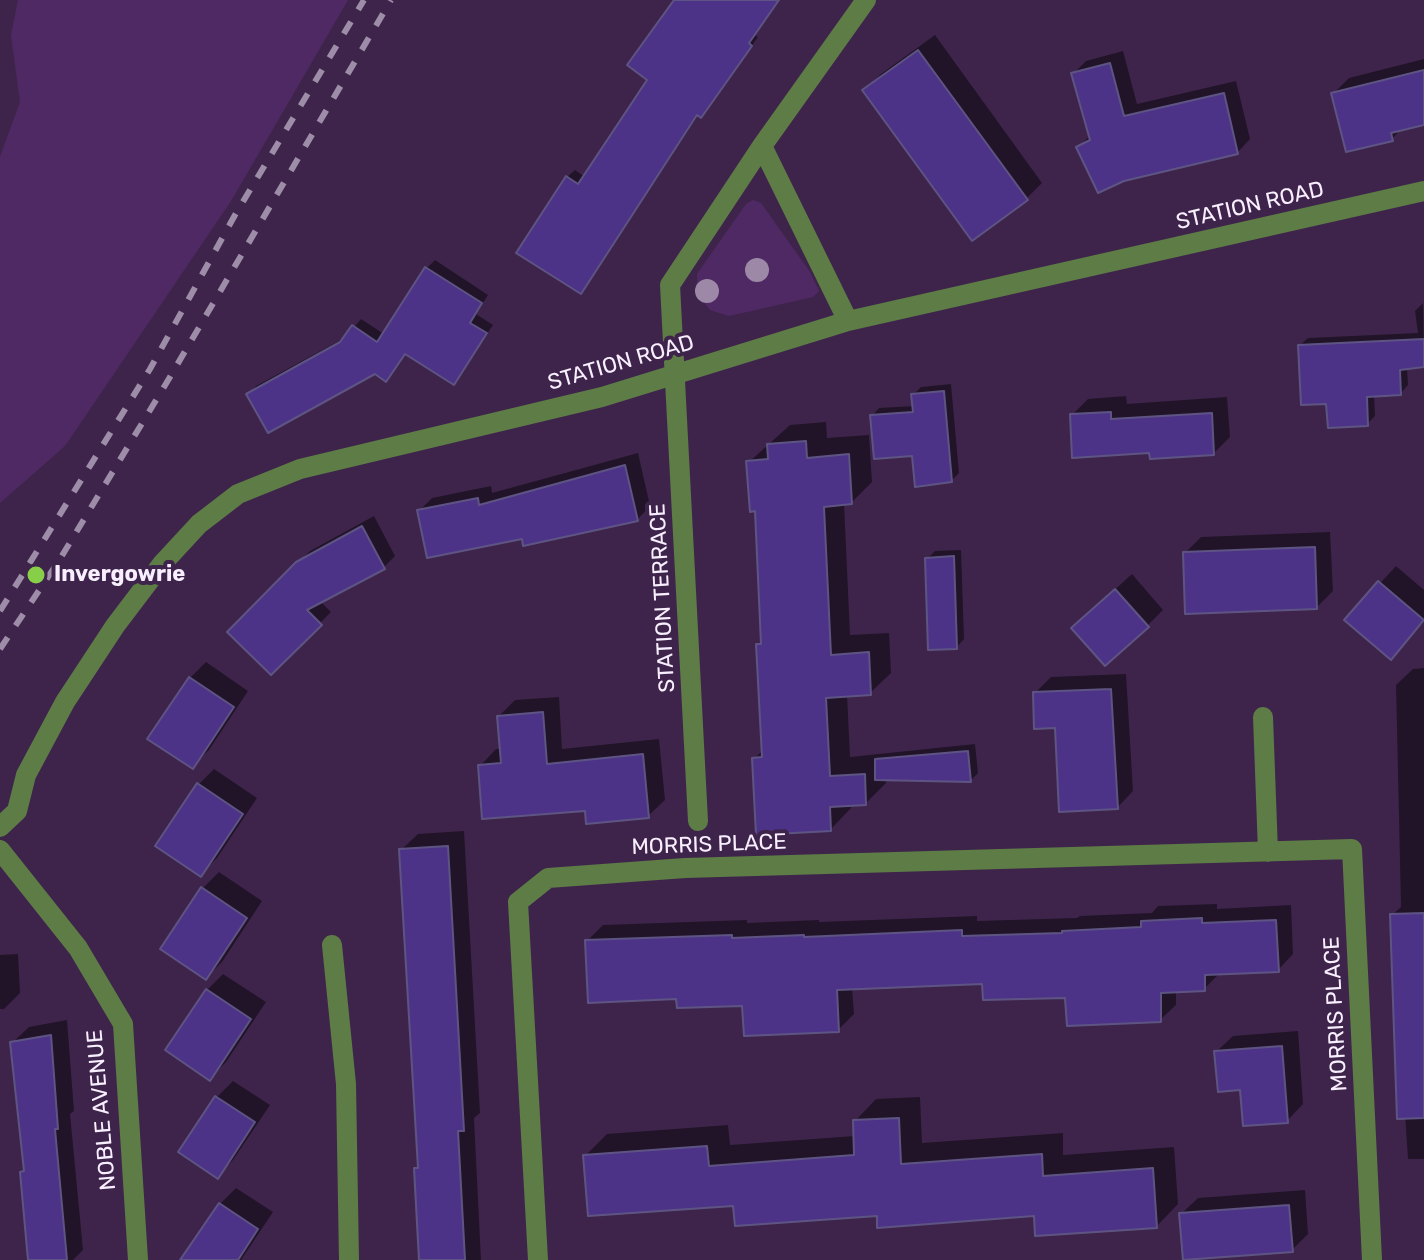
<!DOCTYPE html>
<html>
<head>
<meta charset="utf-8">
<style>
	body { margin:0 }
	canvas { display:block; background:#3e244b }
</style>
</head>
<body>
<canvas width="1424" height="1260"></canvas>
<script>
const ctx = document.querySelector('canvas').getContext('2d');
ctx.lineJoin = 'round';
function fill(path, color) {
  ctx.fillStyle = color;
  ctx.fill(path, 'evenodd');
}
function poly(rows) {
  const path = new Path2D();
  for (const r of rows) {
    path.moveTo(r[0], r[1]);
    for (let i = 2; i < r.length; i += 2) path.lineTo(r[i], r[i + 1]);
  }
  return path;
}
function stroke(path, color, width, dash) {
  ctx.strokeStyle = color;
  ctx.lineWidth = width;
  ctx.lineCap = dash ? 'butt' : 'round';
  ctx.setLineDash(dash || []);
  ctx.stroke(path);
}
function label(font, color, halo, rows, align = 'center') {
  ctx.font = font + ' Rubik,sans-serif';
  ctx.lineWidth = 8;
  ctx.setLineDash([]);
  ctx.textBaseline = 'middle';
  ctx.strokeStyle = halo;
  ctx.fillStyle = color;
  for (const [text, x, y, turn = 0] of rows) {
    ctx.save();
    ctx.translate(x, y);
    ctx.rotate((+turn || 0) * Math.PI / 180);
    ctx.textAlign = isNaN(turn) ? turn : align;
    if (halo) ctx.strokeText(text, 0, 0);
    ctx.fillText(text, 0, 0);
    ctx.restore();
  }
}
const green = poly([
	[18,0,348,0,231,201,65,446,0,503,0,157,20,102,11,35],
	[753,200,761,203,810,272,819,291,813,297,729,316,710,310,698,295,697,274,746,204]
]);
const shadow = poly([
	[676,0,779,0,755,35,758,37,708,108,699,114,588,284,580,291,567,177,575,170,585,177,650,79],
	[935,35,1042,183,1026,199,865,90,881,74],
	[1123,51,1137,104,1236,81,1250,139,1237,153,1078,147,1091,135,1073,74,1086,61],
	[1424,59,1424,123,1402,128,1392,139,1333,94,1349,78],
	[435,260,488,295,476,314,493,325,454,382,407,352,386,379,375,372,249,394,256,386,346,337,361,319,384,334,427,268],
	[1423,303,1424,365,1407,367,1408,385,1401,393,1374,394,1375,416,1367,424,1328,402,1300,345,1308,338,1418,333,1415,311],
	[951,384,959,473,951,481,914,454,872,416,879,408,914,406,913,395,921,387],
	[1126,396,1127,404,1227,397,1230,437,1214,453,1072,415,1088,399],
	[826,422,827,438,869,435,872,482,852,502,844,503,850,635,889,633,891,673,870,693,847,694,850,757,975,744,978,773,971,780,886,778,886,783,866,803,851,804,851,808,831,829,754,759,764,749,758,645,763,640,757,509,749,462,790,425],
	[638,453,650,506,637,520,523,537,419,511,432,498,491,486,492,493],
	[374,516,395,556,384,567,320,601,331,612,271,672,230,632,310,551],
	[1330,532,1333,591,1317,607,1185,553,1201,537],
	[961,550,964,639,957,647,927,559,935,551],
	[1396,566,1424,590,1424,622,1391,657,1347,619],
	[1132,574,1163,610,1147,626,1090,612],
	[206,662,248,691,209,750,192,766,190,678],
	[1424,668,1424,1159,1408,1159,1392,915,1401,907,1396,685,1413,669],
	[1126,674,1133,791,1117,808,1035,693,1051,677],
	[559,697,562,749,659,739,665,800,648,816,586,809,480,766,496,749,502,749,499,716,515,700],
	[214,769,257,798,217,858,201,874,198,785],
	[464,831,480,1113,474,1118,481,1260,421,1260,416,1169,419,1166,401,850,418,834],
	[219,872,262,901,222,962,206,978,203,888],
	[1217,904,1217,909,1291,905,1293,954,1278,970,1220,973,1204,989,1176,990,1176,1005,1160,1020,1066,996,984,982,852,988,854,1014,838,1030,744,1004,678,997,587,941,603,925,747,920,747,923,819,920,819,922,977,916,977,921,1077,918,1080,916,1152,913,1158,906],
	[18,954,20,993,4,1009,0,1009,0,955],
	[223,974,266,1002,226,1062,210,1078,207,990],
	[67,1020,74,1111,70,1114,83,1250,73,1260,30,1260,22,1172,26,1168,12,1043,29,1027],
	[1298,1031,1303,1104,1287,1121,1242,1088,1216,1052,1233,1036],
	[233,1081,270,1105,233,1160,217,1176,180,1152,217,1097],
	[920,1097,922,1143,1063,1133,1063,1155,1174,1147,1178,1204,1157,1226,1036,1214,878,1214,735,1204,585,1156,607,1134,728,1125,730,1145,855,1136,855,1121,876,1099],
	[236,1188,273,1212,241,1260,187,1260,220,1204],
	[1305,1190,1308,1234,1292,1250,1181,1214,1198,1198]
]);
const building = poly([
	[674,0,779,0,749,43,752,46,701,118,697,115,581,294,516,253,566,176,578,184,647,80,627,65,674,0],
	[918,50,1028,200,972,241,862,90,918,50],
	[1110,63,1124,116,1224,93,1238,154,1124,181,1098,193,1076,147,1090,140,1071,73,1110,63],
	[1424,70,1424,125,1391,133,1393,141,1346,152,1331,93,1424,70],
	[425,267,482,303,470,323,487,333,454,385,405,354,386,382,375,374,268,433,246,394,340,342,352,325,377,342,425,267],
	[1424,339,1424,367,1400,370,1401,395,1367,397,1368,426,1328,428,1326,404,1301,405,1298,345,1424,339],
	[944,391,952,482,915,487,912,456,874,459,870,415,913,412,911,394,944,391],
	[1111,412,1111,419,1212,413,1214,455,1150,459,1149,453,1072,458,1070,414,1111,412],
	[806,441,807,458,849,454,852,504,824,507,831,655,869,652,871,695,826,698,830,776,865,774,866,805,830,807,831,831,756,835,752,758,762,757,756,644,761,644,755,511,750,512,746,461,768,459,767,444,806,441],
	[625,465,638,521,523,546,522,539,427,558,417,510,478,498,479,505,625,465],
	[362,526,385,569,307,610,322,625,271,675,227,632,296,562,362,526],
	[1315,547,1317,609,1185,614,1183,552,1315,547],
	[954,556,957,649,928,650,925,558,954,556],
	[1378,581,1424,620,1391,660,1344,620,1378,581],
	[1115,589,1149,627,1105,666,1071,628,1115,589],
	[189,677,234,707,193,769,147,739,189,677],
	[1111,689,1118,809,1059,812,1055,728,1034,729,1033,692,1111,689],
	[543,712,547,764,643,754,649,818,586,824,585,811,482,819,478,765,501,763,497,716,543,712],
	[968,751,971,782,875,780,875,759,968,751],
	[197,783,243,814,201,877,155,846,197,783],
	[448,846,464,1131,458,1131,465,1260,419,1260,414,1168,418,1168,399,849,448,846],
	[201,887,247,918,206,980,160,949,201,887],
	[1424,913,1424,1118,1397,1119,1390,914,1424,913],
	[1202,918,1202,923,1276,920,1279,972,1205,975,1205,991,1161,993,1161,1022,1067,1026,1065,998,983,1000,982,984,837,990,839,1032,744,1036,742,1006,677,1008,676,999,588,1003,585,940,732,935,732,938,804,935,804,937,962,930,962,936,1062,933,1062,931,1141,927,1141,921,1202,918],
	[206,989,251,1019,210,1081,165,1050,206,989],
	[51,1035,58,1129,55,1129,67,1260,28,1260,20,1172,24,1171,10,1042,51,1035],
	[1282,1046,1288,1123,1243,1126,1240,1090,1218,1092,1214,1051,1282,1046],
	[215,1096,255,1122,218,1179,178,1152,215,1096],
	[899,1118,901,1164,1042,1154,1043,1176,1153,1168,1157,1228,1035,1236,1034,1216,877,1228,877,1216,735,1226,733,1206,588,1216,583,1155,707,1146,709,1166,854,1155,853,1120,899,1118],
	[219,1203,258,1229,238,1260,180,1260,219,1203],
	[1289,1205,1293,1252,1183,1260,1179,1213,1289,1205]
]);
const minor = poly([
	[762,146,848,321],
	[1263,717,1268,852],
	[698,821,670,285,762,146,866,0],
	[0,827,17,811,26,775,65,702,115,626,162,564,199,524,238,494,300,469,602,397,848,321,1424,191],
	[0,850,78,948,123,1024,138,1260],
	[332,945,346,1084,349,1260],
	[538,1260,518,902,548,878,685,868,1352,849,1372,1260]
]);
const rail = poly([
	[0,611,150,369,235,215,364,0],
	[0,649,60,559,167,382,391,0]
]);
const trees = [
	[757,270],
	[707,291]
];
const markers = [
	[36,575,10,"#88cf49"]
];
const streetNames = [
	["STATION ROAD",1250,206,-13],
	["STATION ROAD",621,363,-16],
	["STATION TERRACE",663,598,-93],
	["MORRIS PLACE",709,845,-2],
	["MORRIS PLACE",1336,1014,-93],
	["NOBLE AVENUE",102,1110,-95]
];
const poiNames = [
	["Invergowrie",54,575]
];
fill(green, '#4f2963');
fill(shadow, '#0007');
fill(building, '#4c3387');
stroke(building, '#5e5483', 2);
stroke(minor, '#5d7c46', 20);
stroke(rail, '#9e8da8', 6, [14, 14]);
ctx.fillStyle = '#9d89a7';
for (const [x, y] of trees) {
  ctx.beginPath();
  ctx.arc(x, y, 12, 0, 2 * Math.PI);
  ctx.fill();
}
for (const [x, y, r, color] of markers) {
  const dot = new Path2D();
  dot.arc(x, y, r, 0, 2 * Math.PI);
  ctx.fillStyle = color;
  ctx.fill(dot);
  stroke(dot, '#3e244b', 3);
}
label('22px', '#f8effe', '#3e244b', streetNames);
label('bold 22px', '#f8effe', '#3e244b', poiNames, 'left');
</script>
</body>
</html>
